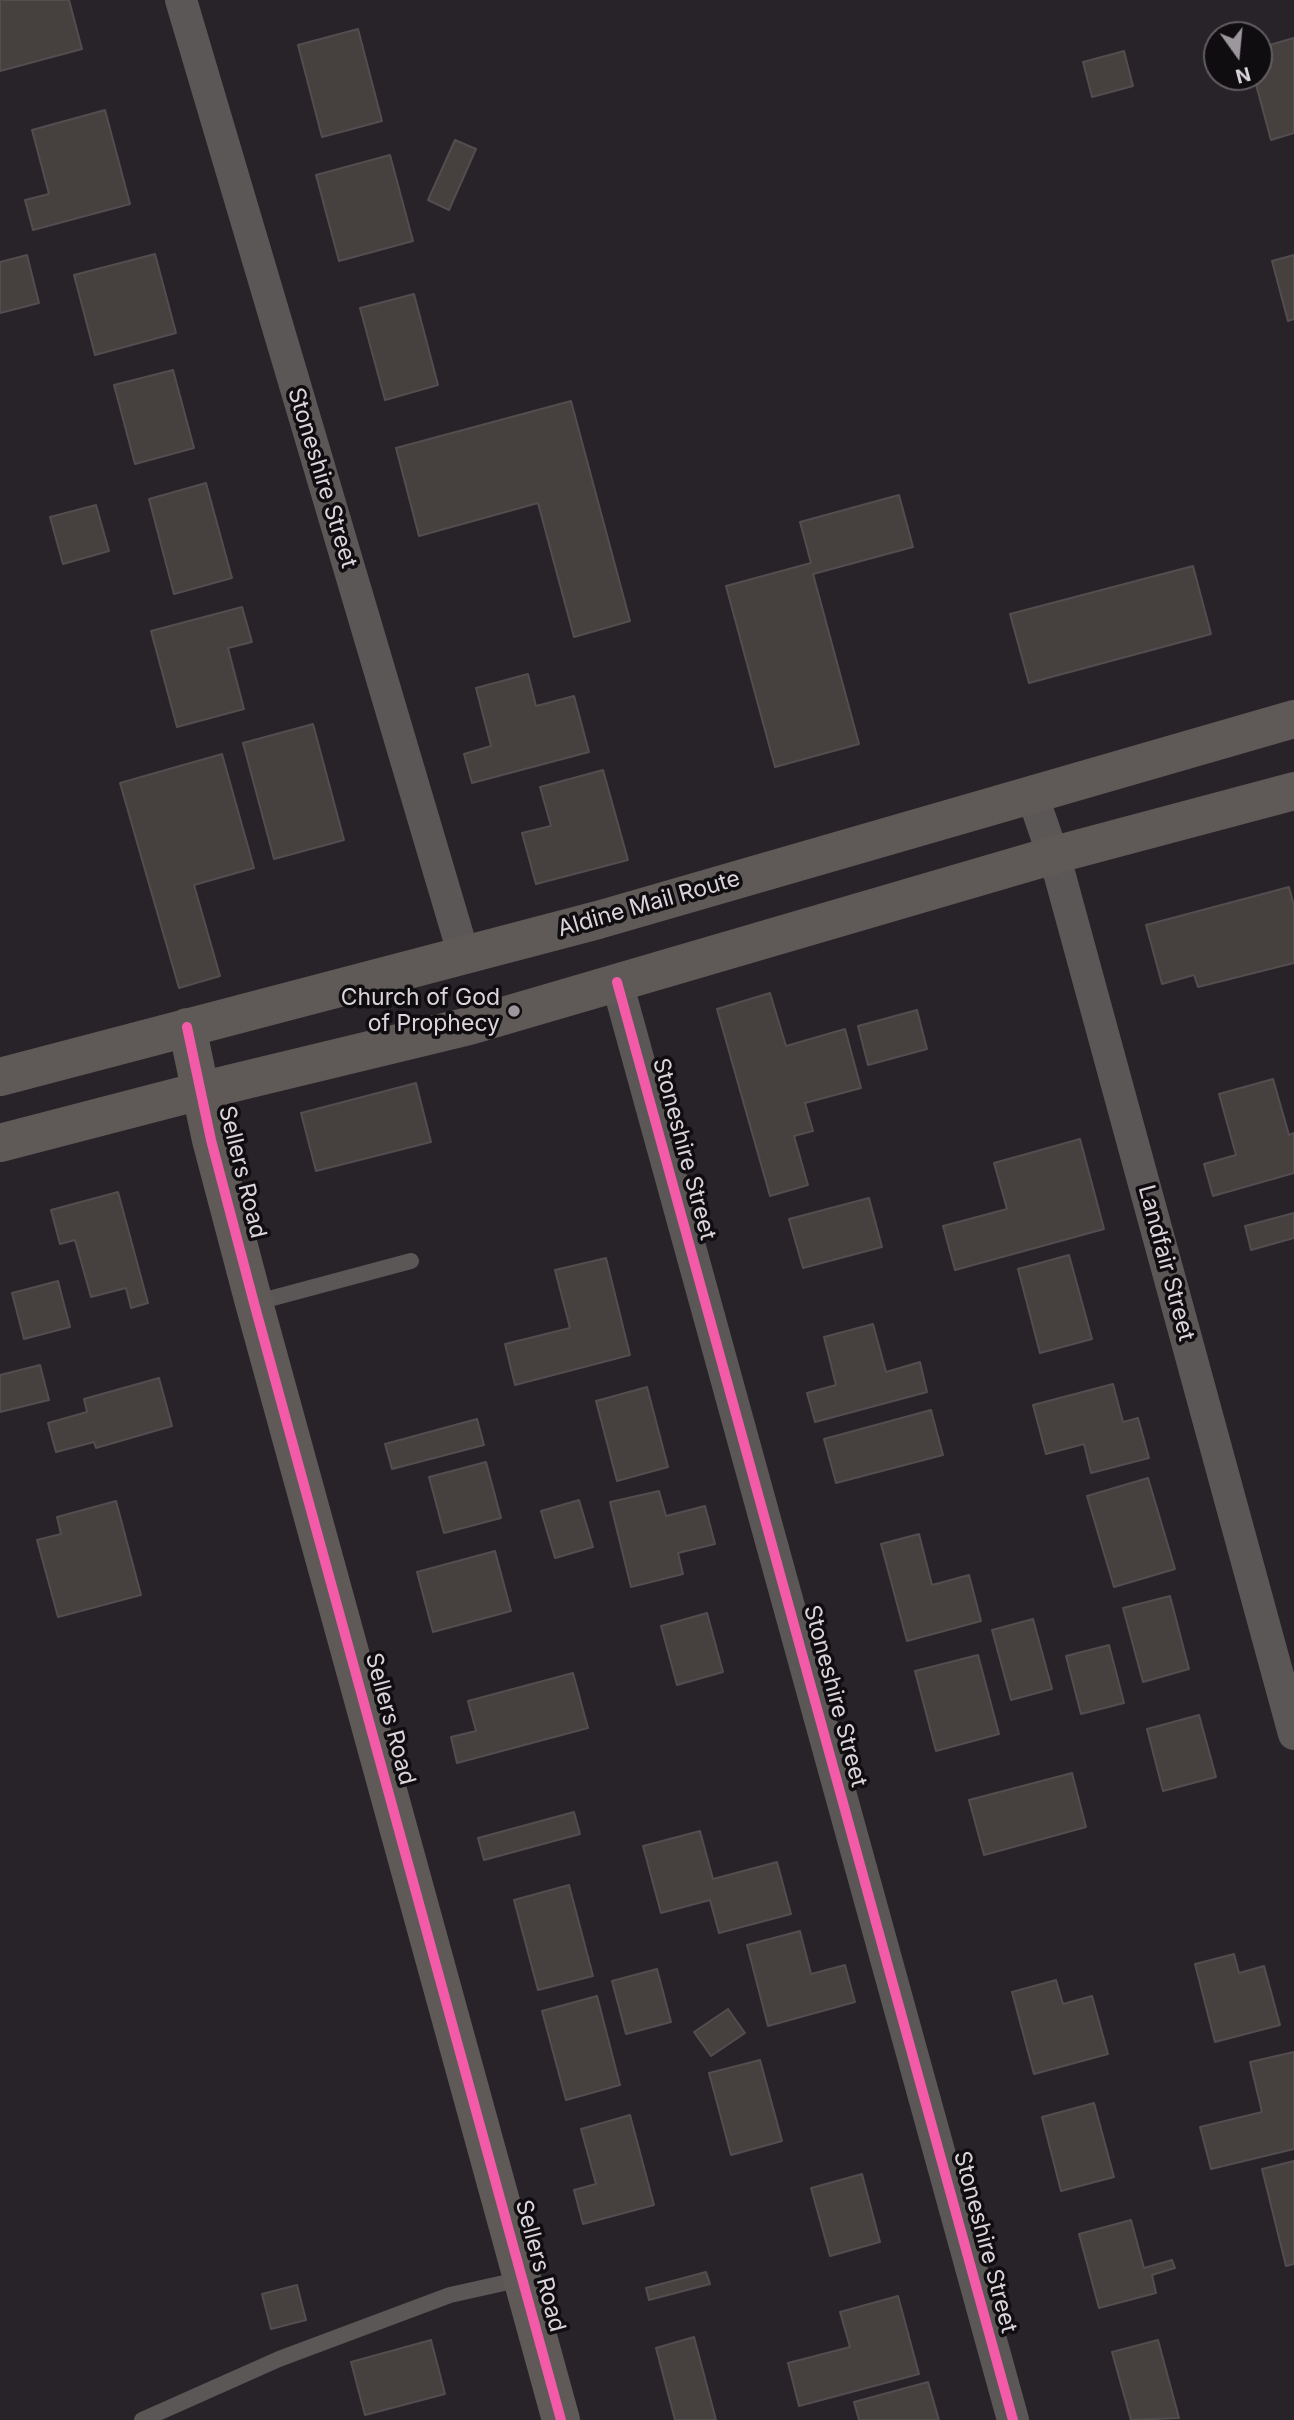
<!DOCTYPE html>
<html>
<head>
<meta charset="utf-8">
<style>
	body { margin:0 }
	#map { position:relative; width:1294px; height:2420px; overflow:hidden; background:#282328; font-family:Inter,sans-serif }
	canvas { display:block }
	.north { position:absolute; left:1203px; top:21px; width:70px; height:70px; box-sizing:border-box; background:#100d10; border:2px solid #615d61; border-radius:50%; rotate:165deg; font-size:19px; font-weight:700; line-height:28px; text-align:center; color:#dad5da }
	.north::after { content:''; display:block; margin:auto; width:24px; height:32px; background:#9c979c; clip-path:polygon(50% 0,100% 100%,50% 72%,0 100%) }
</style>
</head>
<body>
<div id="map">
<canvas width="1294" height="2420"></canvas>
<div class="north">N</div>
</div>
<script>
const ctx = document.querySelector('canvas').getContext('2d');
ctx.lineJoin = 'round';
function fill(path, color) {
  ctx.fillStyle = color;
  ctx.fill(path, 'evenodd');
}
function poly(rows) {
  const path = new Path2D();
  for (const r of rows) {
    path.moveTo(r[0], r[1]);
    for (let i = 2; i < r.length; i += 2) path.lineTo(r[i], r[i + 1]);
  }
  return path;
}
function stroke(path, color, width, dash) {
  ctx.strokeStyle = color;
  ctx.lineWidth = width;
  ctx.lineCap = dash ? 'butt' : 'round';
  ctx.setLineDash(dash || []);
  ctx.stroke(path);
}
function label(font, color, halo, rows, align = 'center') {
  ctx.font = font + ' Inter,sans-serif';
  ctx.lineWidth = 7;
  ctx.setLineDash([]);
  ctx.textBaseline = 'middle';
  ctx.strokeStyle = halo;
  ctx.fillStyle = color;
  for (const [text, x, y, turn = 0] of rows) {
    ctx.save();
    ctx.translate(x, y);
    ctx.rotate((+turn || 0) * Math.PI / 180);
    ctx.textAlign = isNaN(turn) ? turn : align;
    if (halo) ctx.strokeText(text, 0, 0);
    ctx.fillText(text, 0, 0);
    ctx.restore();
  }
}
const building = poly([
	[0,0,69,0,82,49,0,71,0,0],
	[358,29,382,121,322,137,298,45,358,29],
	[1294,38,1294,133,1271,140,1254,77,1259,77,1259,48,1294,38],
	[1124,51,1133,86,1092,97,1083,62,1124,51],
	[105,110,130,204,33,230,25,200,49,194,32,130,105,110],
	[455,140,476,149,449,210,428,200,455,140],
	[390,155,413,241,339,261,316,175,390,155],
	[155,254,176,333,95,355,74,275,155,254],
	[27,255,39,303,0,313,0,262,27,255],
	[1294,255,1294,319,1288,321,1272,261,1294,255],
	[414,294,438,385,385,400,360,308,414,294],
	[173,370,194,448,135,464,114,385,173,370],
	[571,401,630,621,574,637,538,503,419,536,396,448,571,401],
	[206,483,232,578,174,594,149,499,206,483],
	[899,495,913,547,813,574,859,744,775,767,726,586,811,563,800,522,899,495],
	[96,505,109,551,63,564,50,517,96,505],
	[1193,566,1211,634,1029,683,1010,614,1193,566],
	[242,607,252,642,228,648,244,709,177,727,151,631,242,607],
	[528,674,536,706,574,696,589,752,472,783,464,754,491,746,476,688,528,674],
	[313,724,344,840,274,859,243,743,313,724],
	[222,754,254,868,194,885,220,976,179,988,120,783,222,754],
	[603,770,628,860,536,884,522,833,551,826,540,787,603,770],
	[1289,887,1294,906,1294,963,1198,987,1194,975,1162,984,1146,925,1289,887],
	[770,993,786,1046,845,1029,861,1088,805,1103,813,1131,794,1136,808,1185,770,1196,717,1009,770,993],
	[917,1010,927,1049,868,1065,858,1026,917,1010],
	[1273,1079,1289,1135,1294,1133,1294,1173,1213,1196,1204,1164,1236,1155,1219,1094,1273,1079],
	[416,1083,431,1142,316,1171,301,1113,416,1083],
	[1080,1139,1104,1229,955,1270,943,1226,1007,1209,994,1163,1080,1139],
	[118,1192,148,1303,131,1308,126,1288,91,1297,75,1240,60,1244,51,1210,118,1192],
	[869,1198,882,1247,803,1268,789,1219,869,1198],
	[1294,1213,1294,1238,1251,1250,1245,1226,1294,1213],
	[1069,1255,1092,1339,1040,1353,1018,1269,1069,1255],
	[606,1258,630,1355,515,1385,505,1344,570,1328,555,1270,606,1258],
	[58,1281,70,1327,24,1339,12,1293,58,1281],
	[873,1324,886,1372,920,1362,927,1392,815,1422,807,1393,836,1385,824,1337,873,1324],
	[40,1365,49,1400,0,1412,0,1375,40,1365],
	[159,1378,172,1426,96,1448,94,1442,56,1452,48,1423,87,1412,84,1399,159,1378],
	[1113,1384,1123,1422,1138,1418,1149,1458,1091,1473,1084,1444,1046,1454,1033,1405,1113,1384],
	[647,1387,668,1467,617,1481,596,1401,647,1387],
	[931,1410,943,1455,836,1483,824,1439,931,1410],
	[477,1419,484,1445,392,1469,385,1444,477,1419],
	[486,1462,501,1518,444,1533,429,1477,486,1462],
	[1148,1478,1175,1569,1114,1587,1087,1496,1148,1478],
	[659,1491,666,1516,705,1506,715,1544,678,1553,683,1574,631,1587,610,1502,659,1491],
	[579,1500,593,1547,555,1558,541,1511,579,1500],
	[116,1501,141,1595,58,1617,37,1540,61,1534,57,1517,116,1501],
	[919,1534,932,1585,969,1575,981,1621,907,1641,881,1544,919,1534],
	[495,1551,511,1611,433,1632,417,1572,495,1551],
	[1170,1596,1189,1669,1143,1682,1123,1608,1170,1596],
	[707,1613,723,1672,677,1685,661,1626,707,1613],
	[1033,1619,1052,1689,1011,1700,992,1630,1033,1619],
	[1109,1645,1124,1703,1081,1714,1066,1656,1109,1645],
	[978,1655,999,1734,936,1751,915,1671,978,1655],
	[573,1673,588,1728,457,1763,451,1737,476,1731,468,1701,573,1673],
	[1199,1715,1216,1777,1163,1791,1147,1729,1199,1715],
	[1072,1773,1086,1827,984,1855,969,1800,1072,1773],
	[574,1812,580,1834,484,1860,478,1838,574,1812],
	[700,1831,713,1879,777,1862,791,1914,719,1933,710,1900,661,1913,643,1846,700,1831],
	[569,1885,593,1976,538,1990,514,1900,569,1885],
	[800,1931,811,1974,845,1965,855,2002,768,2026,747,1945,800,1931],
	[1234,1954,1239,1973,1264,1966,1280,2025,1215,2042,1195,1964,1234,1954],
	[657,1969,671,2022,626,2034,612,1981,657,1969],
	[1056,1980,1063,2004,1092,1996,1108,2054,1034,2074,1012,1992,1056,1980],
	[597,1996,620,2085,566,2100,542,2011,597,1996],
	[728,2009,745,2033,711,2056,694,2032,728,2009],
	[1294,2052,1294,2149,1211,2169,1200,2127,1262,2112,1250,2062,1294,2052],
	[760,2060,782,2141,731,2155,709,2073,760,2060],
	[1094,2103,1114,2177,1061,2191,1042,2117,1094,2103],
	[630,2115,654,2205,583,2224,574,2190,596,2184,581,2129,630,2115],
	[1294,2161,1294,2264,1286,2266,1262,2169,1294,2161],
	[862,2174,880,2242,830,2256,811,2188,862,2174],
	[1131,2220,1144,2268,1172,2260,1175,2268,1152,2275,1156,2293,1099,2308,1079,2234,1131,2220],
	[706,2272,710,2284,649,2300,646,2288,706,2272],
	[297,2285,306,2320,271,2329,262,2294,297,2285],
	[898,2296,919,2374,799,2406,788,2363,850,2347,840,2312,898,2296],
	[694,2337,716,2420,675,2420,656,2348,694,2337],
	[431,2340,445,2394,365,2415,351,2362,431,2340],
	[1158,2340,1179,2418,1131,2420,1112,2352,1158,2340],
	[928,2382,939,2420,859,2420,854,2402,928,2382]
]);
const lane = poly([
	[254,1303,411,1261],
	[142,2420,279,2359,450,2295,522,2279]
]);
const street = poly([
	[181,0,464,956],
	[1032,794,1060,876,1294,1734],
	[617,982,1013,2420]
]);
const secondary = poly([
	[187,1027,211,1140,254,1303,561,2420],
	[0,1077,598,920,1294,719],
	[0,1143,200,1091,469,1026,1054,855,1294,791]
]);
const cycleway = poly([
	[617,982,1013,2420],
	[187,1027,211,1140,254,1303,561,2420]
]);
const markers = [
	[514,1011,7,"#9c979c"]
];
const streetNames = [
	["Stoneshire Street",322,478,73],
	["Aldine Mail Route",649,904,-16],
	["Stoneshire Street",684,1149,75],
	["Sellers Road",242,1172,76],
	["Landfair Street",1166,1263,75],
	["Stoneshire Street",835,1696,75],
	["Sellers Road",390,1719,75],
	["Stoneshire Street",985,2242,75],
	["Sellers Road",540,2266,75]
];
const poiNames = [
	["Church of God",500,998],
	["of Prophecy",500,1024]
];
fill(building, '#46403f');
stroke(building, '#524e4f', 2);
stroke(lane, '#5b5756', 16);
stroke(street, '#5b5756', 32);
stroke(secondary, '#5f5a58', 38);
stroke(cycleway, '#f35aa7', 10);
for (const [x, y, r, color] of markers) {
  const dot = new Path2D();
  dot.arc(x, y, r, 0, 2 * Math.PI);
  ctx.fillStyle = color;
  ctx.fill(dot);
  stroke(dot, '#100d10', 2.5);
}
label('23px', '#dad5da', '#100d10', streetNames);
label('23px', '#dad5da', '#100d10', poiNames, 'right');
</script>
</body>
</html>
